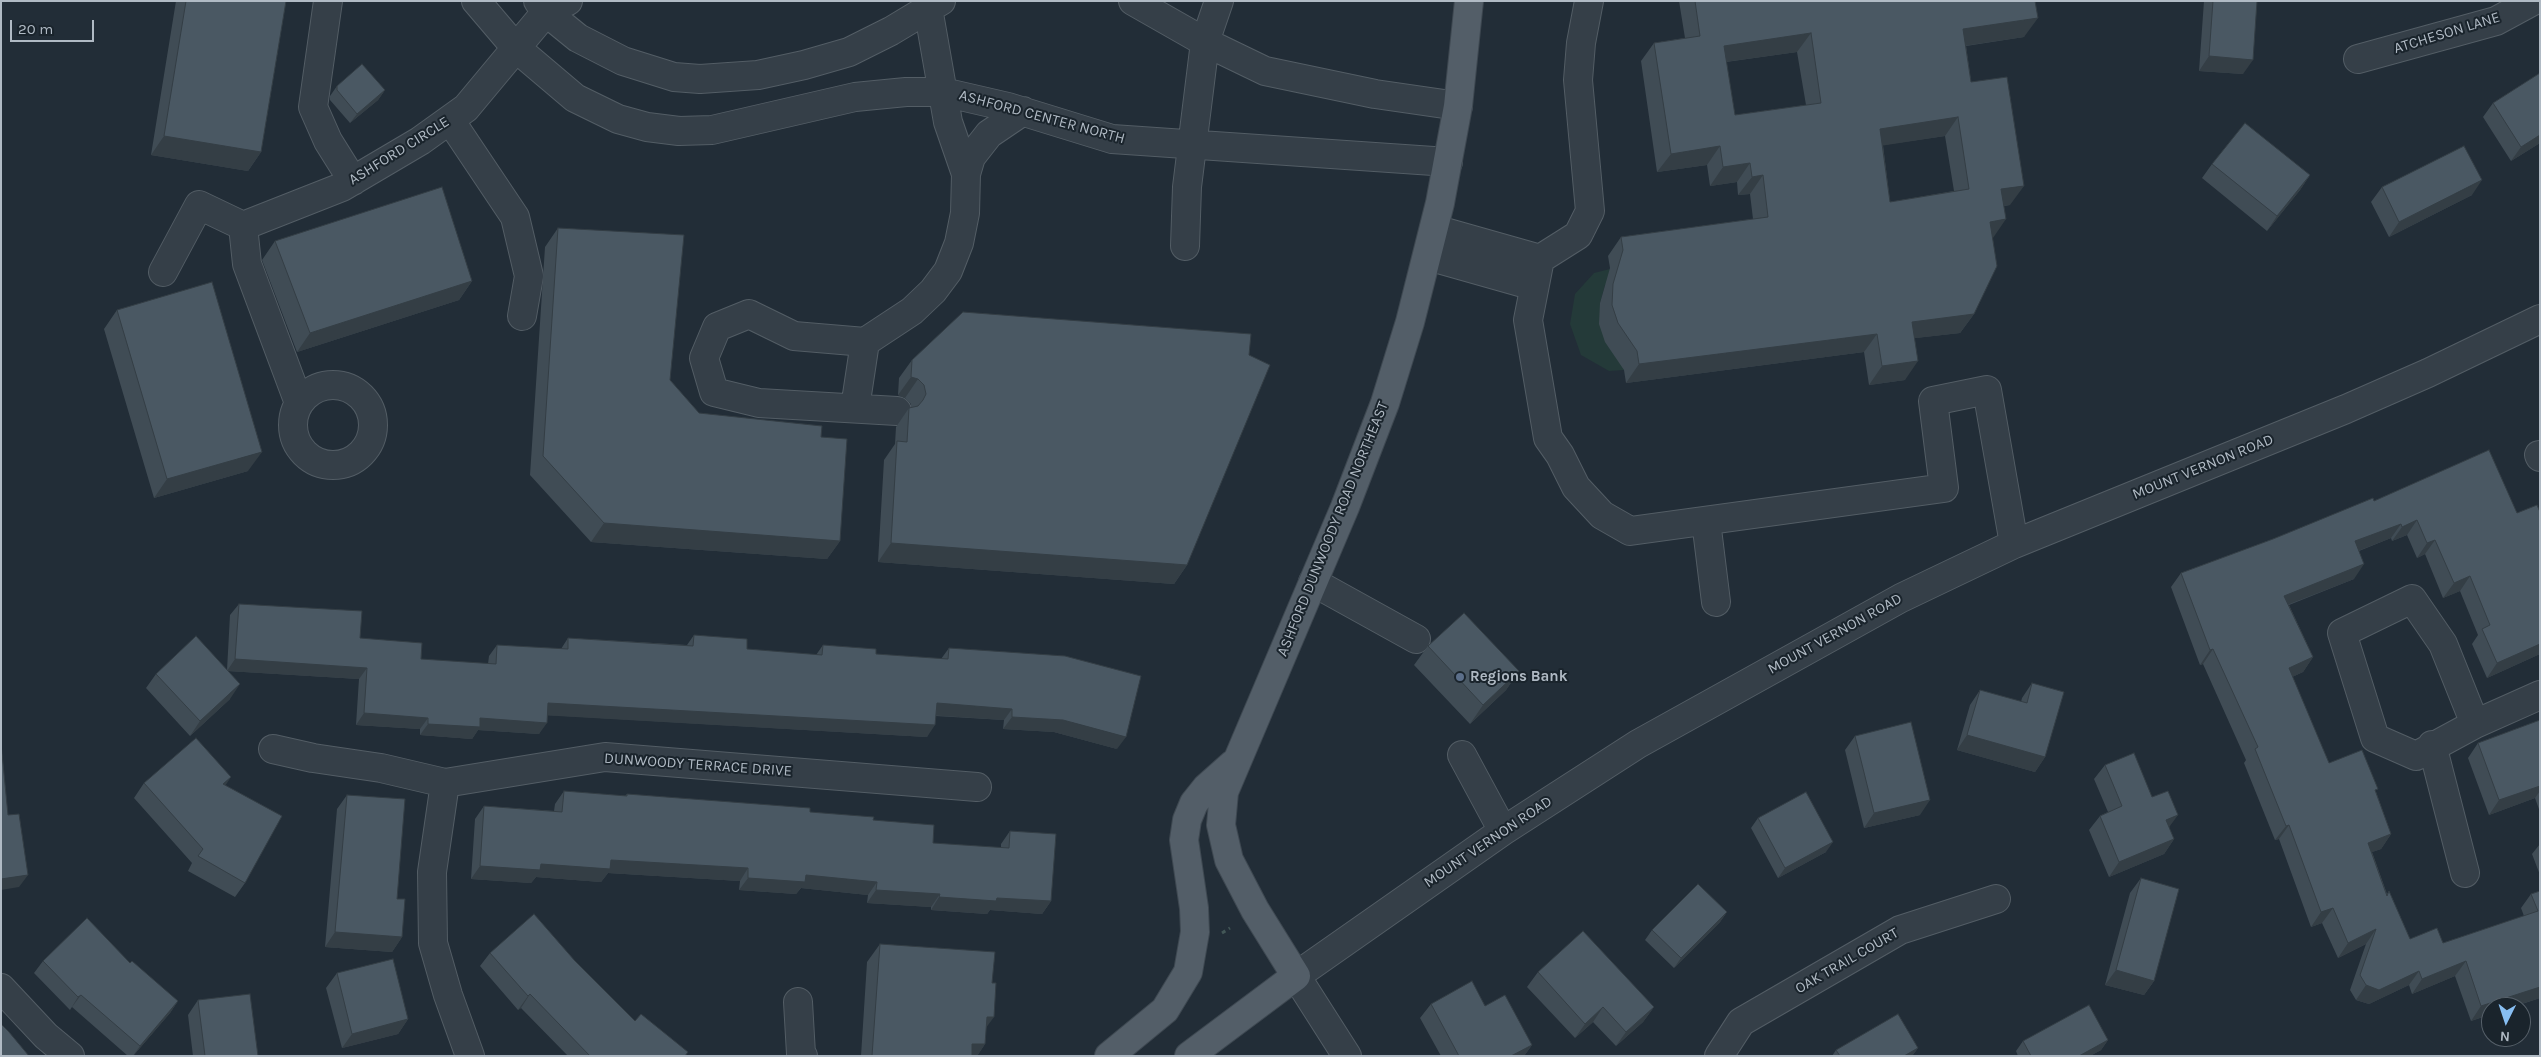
<!DOCTYPE html>
<html>
<head>
<meta charset="utf-8">
<style>
	body { margin:0 }
	#map { position:relative; width:2541px; height:1057px; overflow:hidden; background:#222d37; font-family:Karla,sans-serif }
	canvas { display:block }
	.frame { position:absolute; inset:0; border:2px solid #b0bac4; pointer-events:none }
	.north { position:absolute; left:2481px; top:997px; width:50px; height:50px; box-sizing:border-box; background:#1a242c; border:1px solid #566069; border-radius:50%; rotate:184deg; font-size:14px; font-weight:700; line-height:20px; text-align:center; color:#b0bac4 }
	.north::after { content:''; display:block; margin:auto; width:18px; height:22px; background:#87bef2; clip-path:polygon(50% 0,100% 100%,50% 72%,0 100%) }
	.scale { position:absolute; left:10px; top:20px; width:84px; height:22px; box-sizing:border-box; border:2px solid #b0bac4; border-top:0; padding-left:6px; font-size:15px; line-height:18px; white-space:nowrap; color:#b0bac4; -webkit-text-stroke:4px #1a242c; paint-order:stroke }
</style>
</head>
<body>
<div id="map">
<canvas width="2541" height="1057"></canvas>
<div class="frame"></div>
<div class="north">N</div>
<div class="scale">20 m</div>
</div>
<script>
const ctx = document.querySelector('canvas').getContext('2d');
ctx.lineJoin = 'round';
function fill(path, color) {
  ctx.fillStyle = color;
  ctx.fill(path, 'evenodd');
}
function poly(rows) {
  const path = new Path2D();
  for (const r of rows) {
    if (r.length === 3) {
      path.moveTo(r[0] + r[2], r[1]);
      path.arc(r[0], r[1], r[2], 0, 2 * Math.PI);
      continue;
    }
    path.moveTo(r[0], r[1]);
    for (let i = 2; i < r.length; i += 2) path.lineTo(r[i], r[i + 1]);
  }
  return path;
}
function stroke(path, color, width, dash) {
  ctx.strokeStyle = color;
  ctx.lineWidth = width;
  ctx.lineCap = dash ? 'butt' : 'round';
  ctx.setLineDash(dash || []);
  ctx.stroke(path);
}
function label(font, color, halo, rows, align = 'center') {
  ctx.font = font + ' Karla,sans-serif';
  ctx.lineWidth = 4;
  ctx.setLineDash([]);
  ctx.textBaseline = 'middle';
  ctx.strokeStyle = halo;
  ctx.fillStyle = color;
  for (const [text, x, y, turn = 0] of rows) {
    ctx.save();
    ctx.translate(x, y);
    ctx.rotate((+turn || 0) * Math.PI / 180);
    ctx.textAlign = isNaN(turn) ? turn : align;
    if (halo) ctx.strokeText(text, 0, 0);
    ctx.fillText(text, 0, 0);
    ctx.restore();
  }
}
const green = poly([
	[1610,269,1612,283,1605,285,1600,303,1623,357,1624,370,1609,371,1581,355,1570,324,1575,294,1594,273]
]);
const path = poly([
	[1222,933,1230,928]
]);
const minor = poly([
	[328,1,313,107,328,141,353,181],
	[476,1,516,48,575,98,618,119,647,127,679,131,712,130,855,97,906,92,943,92,1008,107,1112,139,1448,162],
	[538,1,546,12,578,38,623,61,674,77,700,79,758,75,804,65,849,52,891,31,941,1],
	[1133,1,1205,42,1265,71,1375,94,1458,106],
	[1589,1,1581,43,1578,80,1590,211,1578,235,1540,259,1528,320,1548,438,1560,455,1576,487,1602,515,1630,531,1944,488,1933,401,1987,390,2014,544],
	[928,8,948,122,966,174],
	[2358,59,2496,21,2533,1],
	[450,120,515,217,529,276,522,316],
	[243,226,342,187,420,141,466,108,546,12,568,1],
	[243,226,247,264,299,403],
	[1434,229,1540,259],
	[1185,246,1187,187,1205,42,1219,1],
	[1428,256,1534,286],
	[163,272,199,205,243,226],
	[333,425,40],
	[855,408,865,342],
	[897,411,759,403,714,392,704,358,717,327,749,314,794,336,865,342,912,311,933,291,948,271,959,243,965,213,966,174,971,157,989,134,1023,111],
	[2539,455,2540,457],
	[1706,521,1716,602],
	[1313,582,1416,639],
	[2475,724,2443,644,2412,599,2342,633,2375,738,2416,756,2475,724,2540,695],
	[2432,745,2465,873],
	[273,749,313,758,381,768,445,783,605,757,977,787],
	[1462,755,1503,831],
	[445,783,432,872,433,943,448,995,470,1056],
	[1,988,46,1036,70,1056],
	[798,1002,801,1054,803,1056],
	[1347,1056,1296,976,1503,831,1638,744,1901,598,2014,544,2346,409,2428,373,2540,319],
	[1719,1056,1741,1022,1900,930,1996,899]
]);
const major = poly([
	[1109,1056,1165,1010,1188,972,1195,932,1194,908,1184,840,1187,820,1194,803,1206,788,1233,764],
	[1189,1056,1296,976,1255,910,1229,860,1221,825,1224,792,1345,507,1385,403,1410,322,1440,203,1458,106,1469,1]
]);
const wall = poly([
	[176,1,286,1,261,152,248,171,151,155],
	[1679,1,2035,1,2024,37,1966,46,1971,82,2010,205,2004,206,1992,238,1974,314,1960,333,1915,338,1905,380,1869,385,1864,352,1626,383,1624,370,1605,342,1599,324,1600,303,1610,268,1608,256,1621,237,1753,219,1750,194,1738,195,1737,182,1710,186,1707,165,1657,172,1641,61,1654,43,1685,38],
	[1797,52,1806,105,1735,115,1726,62],
	[1945,136,1954,191,1890,202,1883,145],
	[2204,1,2257,1,2243,74,2199,71],
	[2540,73,2540,143,2511,161,2483,117,2493,103],
	[337,86,385,90,378,100,350,123,330,100,330,96],
	[2212,164,2310,175,2300,190,2267,231,2202,178],
	[2382,187,2472,195,2389,237,2371,202],
	[558,228,670,380,699,413,840,541,827,559,591,542,530,475,545,247],
	[275,241,472,281,459,300,297,352,262,260],
	[117,310,248,471,154,498,104,329],
	[912,360,1187,565,1174,584,878,562,884,460,895,444,896,427,909,408,911,407,911,404,905,398,898,395,899,378],
	[2489,450,2540,654,2487,678,2472,644,2478,635,2460,591,2443,598,2425,554,2417,558,2407,535,2392,541,2391,538,2359,551,2354,579,2289,605,2313,657,2303,672,2292,677,2329,763,2376,792,2391,834,2381,849,2372,852,2387,894,2389,891,2410,939,2443,943,2524,916,2521,908,2531,894,2540,891,2540,998,2471,1021,2455,976,2412,994,2409,985,2369,1004,2356,1000,2350,990,2366,944,2338,958,2322,923,2311,927,2279,839,2275,840,2244,763,2246,760,2203,664,2200,665,2171,587,2181,573,2273,539,2374,501],
	[239,604,360,638,421,659,488,664,489,656,497,645,561,649,568,638,687,645,694,635,747,649,816,655,823,645,876,654,941,659,949,648,1117,749,1054,732,1003,729,1004,720,936,716,927,737,547,715,539,734,478,730,472,739,420,735,420,729,356,725,359,679,228,671,230,699,190,736,146,688,156,674,227,670,230,615],
	[1428,646,1519,671,1506,690,1470,724,1414,665],
	[2032,683,2045,757,2035,772,1957,750,1970,705,1980,690,2021,702,2022,698],
	[2540,720,2540,812,2535,798,2489,815,2468,758,2478,743],
	[1855,736,1920,815,1864,828,1845,750],
	[2105,765,2152,797,2169,828,2174,839,2164,854,2109,877,2089,830,2100,816,2108,812,2094,779],
	[144,783,225,785,245,883,235,897,188,871,192,863,134,798],
	[564,791,625,796,627,794,810,812,873,820,933,843,1001,848,1001,844,1010,831,1051,901,1042,914,990,910,987,914,931,910,931,907,867,903,868,895,801,888,796,894,739,890,740,881,608,873,601,882,536,877,531,883,471,879,475,819,484,806,554,811,555,804],
	[347,795,397,899,402,937,392,952,325,947,337,809],
	[1758,818,1826,852,1778,878,1751,828],
	[2540,844,2540,875,2532,854],
	[2141,878,2154,981,2144,995,2105,985,2130,893],
	[1727,912,1720,922,1674,968,1645,940,1652,930],
	[880,944,992,983,986,1028,985,1044,977,1056,861,1056,867,962],
	[490,953,575,961,635,1021,685,1056,568,1056,521,1008,518,1010,480,966],
	[43,961,130,963,178,1001,170,1013,133,1056,128,1056,72,1007,70,1010,34,973],
	[1538,972,1654,1007,1643,1022,1616,1046,1593,1022,1575,1038,1527,987],
	[337,973,408,1019,398,1034,342,1048,326,988],
	[198,1000,258,1056,193,1056,188,1015],
	[1431,1004,1485,1006,1532,1045,1524,1056,1441,1056,1420,1018],
	[2108,1040,2101,1050,2090,1056,2018,1056,2016,1051,2023,1041],
	[1918,1048,1912,1056,1832,1056,1836,1050]
]);
const shadedWall = poly([
	[2038,18,2024,37,1950,48,1963,29],
	[1811,33,1797,52,1710,64,1724,46],
	[2209,56,2253,60,2243,74,2199,71],
	[385,90,378,100,350,123,357,114],
	[1958,117,1945,136,1867,148,1880,129],
	[2540,135,2540,143,2511,161,2521,147],
	[164,136,261,152,248,171,151,155],
	[1720,146,1707,165,1657,172,1671,154],
	[1750,163,1737,182,1710,186,1723,167],
	[1763,175,1750,194,1738,195,1752,177],
	[2310,175,2300,190,2267,231,2277,216],
	[2482,180,2472,195,2389,237,2399,222],
	[2024,186,2010,205,1988,208,2001,189],
	[2006,219,1993,238,1977,240,1990,222],
	[472,281,459,300,297,352,310,333],
	[1974,314,1960,333,1899,340,1912,322],
	[1877,334,1864,352,1626,383,1639,364],
	[1918,361,1905,380,1869,385,1882,366],
	[911,377,918,379,905,398,898,395],
	[262,452,248,471,154,498,167,479],
	[2417,520,2407,535,2392,541,2402,527],
	[604,523,840,541,827,559,591,542],
	[2401,524,2391,538,2345,556,2355,541],
	[2435,540,2425,554,2417,558,2427,543],
	[891,543,1187,565,1174,584,878,562],
	[2364,564,2354,579,2274,610,2284,596],
	[2470,576,2460,591,2443,598,2454,583],
	[2540,644,2540,654,2487,678,2497,663],
	[2213,649,2203,664,2200,665,2210,650],
	[2313,657,2303,672,2279,683,2289,668],
	[235,659,367,668,359,679,227,671],
	[1519,671,1506,690,1470,724,1483,705],
	[240,684,230,699,190,736,200,721],
	[548,703,935,725,927,737,540,715],
	[937,703,1012,709,1004,720,928,715],
	[364,713,428,718,420,729,356,725],
	[1012,717,1063,720,1126,737,1117,749,1054,732,1003,729],
	[480,718,547,723,539,734,478,730,472,739,420,735,428,724],
	[1967,735,2045,757,2035,772,1957,750],
	[231,777,221,792,223,784],
	[2540,786,2540,791,2535,798,2489,815,2499,800],
	[1930,800,1920,815,1864,828,1874,813],
	[2178,815,2167,830,2166,820],
	[2289,825,2279,839,2275,840,2286,826],
	[2391,834,2381,849,2358,857,2368,843],
	[2174,839,2164,854,2109,877,2119,862],
	[1833,842,1826,852,1778,878,1785,868],
	[611,860,748,868,740,881,608,873,601,882,536,877,531,883,471,879,480,866],
	[28,875,19,887,1,890,1,879],
	[806,875,877,882,868,895,801,888,796,894,739,890,748,878],
	[876,890,940,894,931,907,867,903],
	[939,897,997,898,1051,901,1042,914,990,910,987,914,931,910],
	[2333,908,2322,923,2311,927,2321,912],
	[1727,912,1720,922,1674,968,1681,958],
	[2376,929,2366,944,2338,958,2348,943],
	[335,932,402,937,392,952,325,947],
	[2466,961,2455,976,2412,994,2422,979],
	[2116,970,2154,981,2144,995,2105,985],
	[2419,971,2409,985,2369,1004,2356,1000,2366,985],
	[2540,987,2540,998,2512,1007,2491,1007,2491,1014,2471,1021,2481,1006],
	[530,994,521,1008,518,1010,528,996],
	[81,995,72,1007,70,1010,78,997],
	[178,1001,170,1013,133,1056,140,1046],
	[1603,1007,1593,1022,1575,1038,1585,1024],
	[1654,1007,1643,1022,1616,1046,1626,1032],
	[987,1017,994,1017,980,1036],
	[408,1019,398,1034,342,1048,352,1034],
	[2108,1040,2101,1050,2090,1056,2079,1056],
	[972,1044,985,1044,977,1056,964,1056],
	[1532,1045,1524,1056,1511,1056],
	[1918,1048,1912,1056,1904,1056]
]);
const building = poly([
	[186,1,286,1,261,152,164,136,186,1],
	[1695,1,2035,1,2038,18,1963,29,1971,82,2007,77,2024,186,2001,189,2006,219,1990,222,1997,266,1974,314,1912,322,1918,361,1882,366,1877,334,1639,364,1637,351,1618,323,1612,305,1613,284,1623,250,1621,237,1768,217,1763,175,1752,177,1750,163,1723,167,1720,146,1671,154,1654,43,1700,36,1695,1],
	[1811,33,1821,103,1735,115,1724,46,1811,33],
	[1958,117,1969,189,1890,202,1880,129,1958,117],
	[2213,1,2257,1,2253,60,2209,56,2213,1],
	[362,64,385,90,357,114,337,90,337,86,362,64],
	[2540,73,2540,135,2521,147,2493,103,2540,73],
	[2245,123,2310,175,2277,216,2212,164,2245,123],
	[2464,146,2482,180,2399,222,2382,187,2464,146],
	[442,187,472,281,310,333,275,241,442,187],
	[558,228,684,235,670,380,699,413,822,426,821,437,847,439,840,541,604,523,543,456,558,228],
	[212,282,262,452,167,479,117,310,212,282],
	[963,312,1251,334,1249,355,1270,365,1187,565,891,543,897,441,907,442,909,408,918,406,923,400,926,394,924,385,918,379,911,377,912,360,963,312],
	[2489,450,2517,513,2537,505,2540,512,2540,644,2497,663,2482,629,2490,625,2470,576,2454,583,2435,540,2427,543,2417,520,2402,527,2401,524,2355,541,2364,564,2284,596,2313,657,2289,668,2329,763,2362,750,2378,789,2375,790,2391,834,2368,843,2387,896,2389,891,2410,939,2437,928,2443,943,2538,911,2531,894,2540,891,2540,987,2481,1006,2466,961,2422,979,2419,971,2379,990,2366,985,2360,975,2376,929,2348,943,2333,908,2321,912,2289,825,2286,826,2255,749,2258,747,2213,649,2210,650,2181,573,2273,539,2373,498,2374,501,2489,450],
	[239,604,362,611,360,638,422,643,421,659,496,664,497,645,568,649,568,638,693,646,694,635,747,639,747,649,822,655,823,645,876,649,876,654,948,659,949,648,1065,656,1141,676,1126,737,1063,720,1012,717,1012,709,937,703,935,725,548,703,547,723,480,718,480,727,428,724,428,718,364,713,367,668,235,659,239,604],
	[1464,613,1519,671,1483,705,1428,646,1464,613],
	[196,636,240,684,200,721,156,674,196,636],
	[2032,683,2064,692,2045,757,1967,735,1980,690,2027,703,2032,683],
	[2540,720,2540,786,2499,800,2478,743,2540,720],
	[1911,722,1930,800,1874,813,1855,736,1911,722],
	[196,738,231,777,223,784,282,816,245,883,198,856,203,849,144,783,196,738],
	[1,743,8,815,19,814,28,875,1,879,1,743],
	[2134,753,2152,797,2168,791,2178,815,2166,820,2174,839,2119,862,2100,816,2122,806,2105,765,2134,753],
	[564,791,627,796,627,794,810,808,810,812,874,817,873,820,934,825,933,843,1009,848,1010,831,1056,834,1051,901,997,898,996,901,939,897,940,894,876,890,877,882,806,875,805,882,748,878,748,868,611,860,610,869,541,864,540,870,480,866,484,806,562,812,564,791],
	[1806,792,1833,842,1785,868,1758,818,1806,792],
	[347,795,405,799,397,899,405,899,402,937,335,932,347,795],
	[2141,878,2179,889,2154,981,2116,970,2141,878],
	[1698,884,1727,912,1681,958,1652,930,1698,884],
	[534,914,575,961,635,1021,641,1014,688,1052,685,1056,590,1056,530,994,528,996,490,953,534,914],
	[87,918,130,963,132,961,178,1001,140,1046,81,995,78,997,43,961,87,918],
	[1583,931,1654,1007,1626,1032,1603,1007,1585,1024,1538,972,1583,931],
	[880,944,995,952,992,983,996,983,994,1017,987,1017,985,1044,972,1044,972,1056,872,1056,880,944],
	[393,959,408,1019,352,1034,337,973,393,959],
	[1472,981,1485,1006,1505,995,1532,1045,1511,1056,1459,1056,1431,1004,1472,981],
	[250,994,258,1056,205,1056,198,1000,250,994],
	[2089,1005,2108,1040,2079,1056,2031,1056,2023,1041,2089,1005],
	[1898,1014,1918,1048,1904,1056,1840,1056,1836,1050,1898,1014],
	[1,1024,9,1032,29,1056,1,1056,1,1024]
]);
const markers = [
	[1460,677,5,"#5c6f8a"]
];
const streetNames = [
	["ATCHESON LANE",2447,33,-17],
	["ASHFORD CENTER NORTH",1042,117,15],
	["ASHFORD CIRCLE",399,151,-32],
	["MOUNT VERNON ROAD",2203,467,-22],
	["ASHFORD DUNWOODY ROAD NORTHEAST",1333,529,-68],
	["MOUNT VERNON ROAD",1835,634,-29],
	["DUNWOODY TERRACE DRIVE",698,765,4],
	["MOUNT VERNON ROAD",1488,842,-34],
	["OAK TRAIL COURT",1847,961,-30]
];
const poiNames = [
	["Regions Bank",1470,677]
];
fill(green, '#243a39');
stroke(minor, '#535d65', 30);
stroke(major, '#3e4851', 30);
stroke(path, '#435757', 3, [4, 4]);
stroke(minor, '#353f48', 28);
stroke(major, '#535e68', 28);
fill(wall, '#404c55');
fill(shadedWall, '#343e45');
fill(building, '#4a5863');
stroke(building, '#343e45', 1);
for (const [x, y, r, color] of markers) {
  const dot = new Path2D();
  dot.arc(x, y, r, 0, 2 * Math.PI);
  ctx.fillStyle = color;
  ctx.fill(dot);
  stroke(dot, '#1a242c', 2);
}
label('15px', '#b0bac4', '#1a242c', streetNames);
label('bold 15px', '#b0bac4', '#1a242c', poiNames, 'left');
</script>
</body>
</html>
